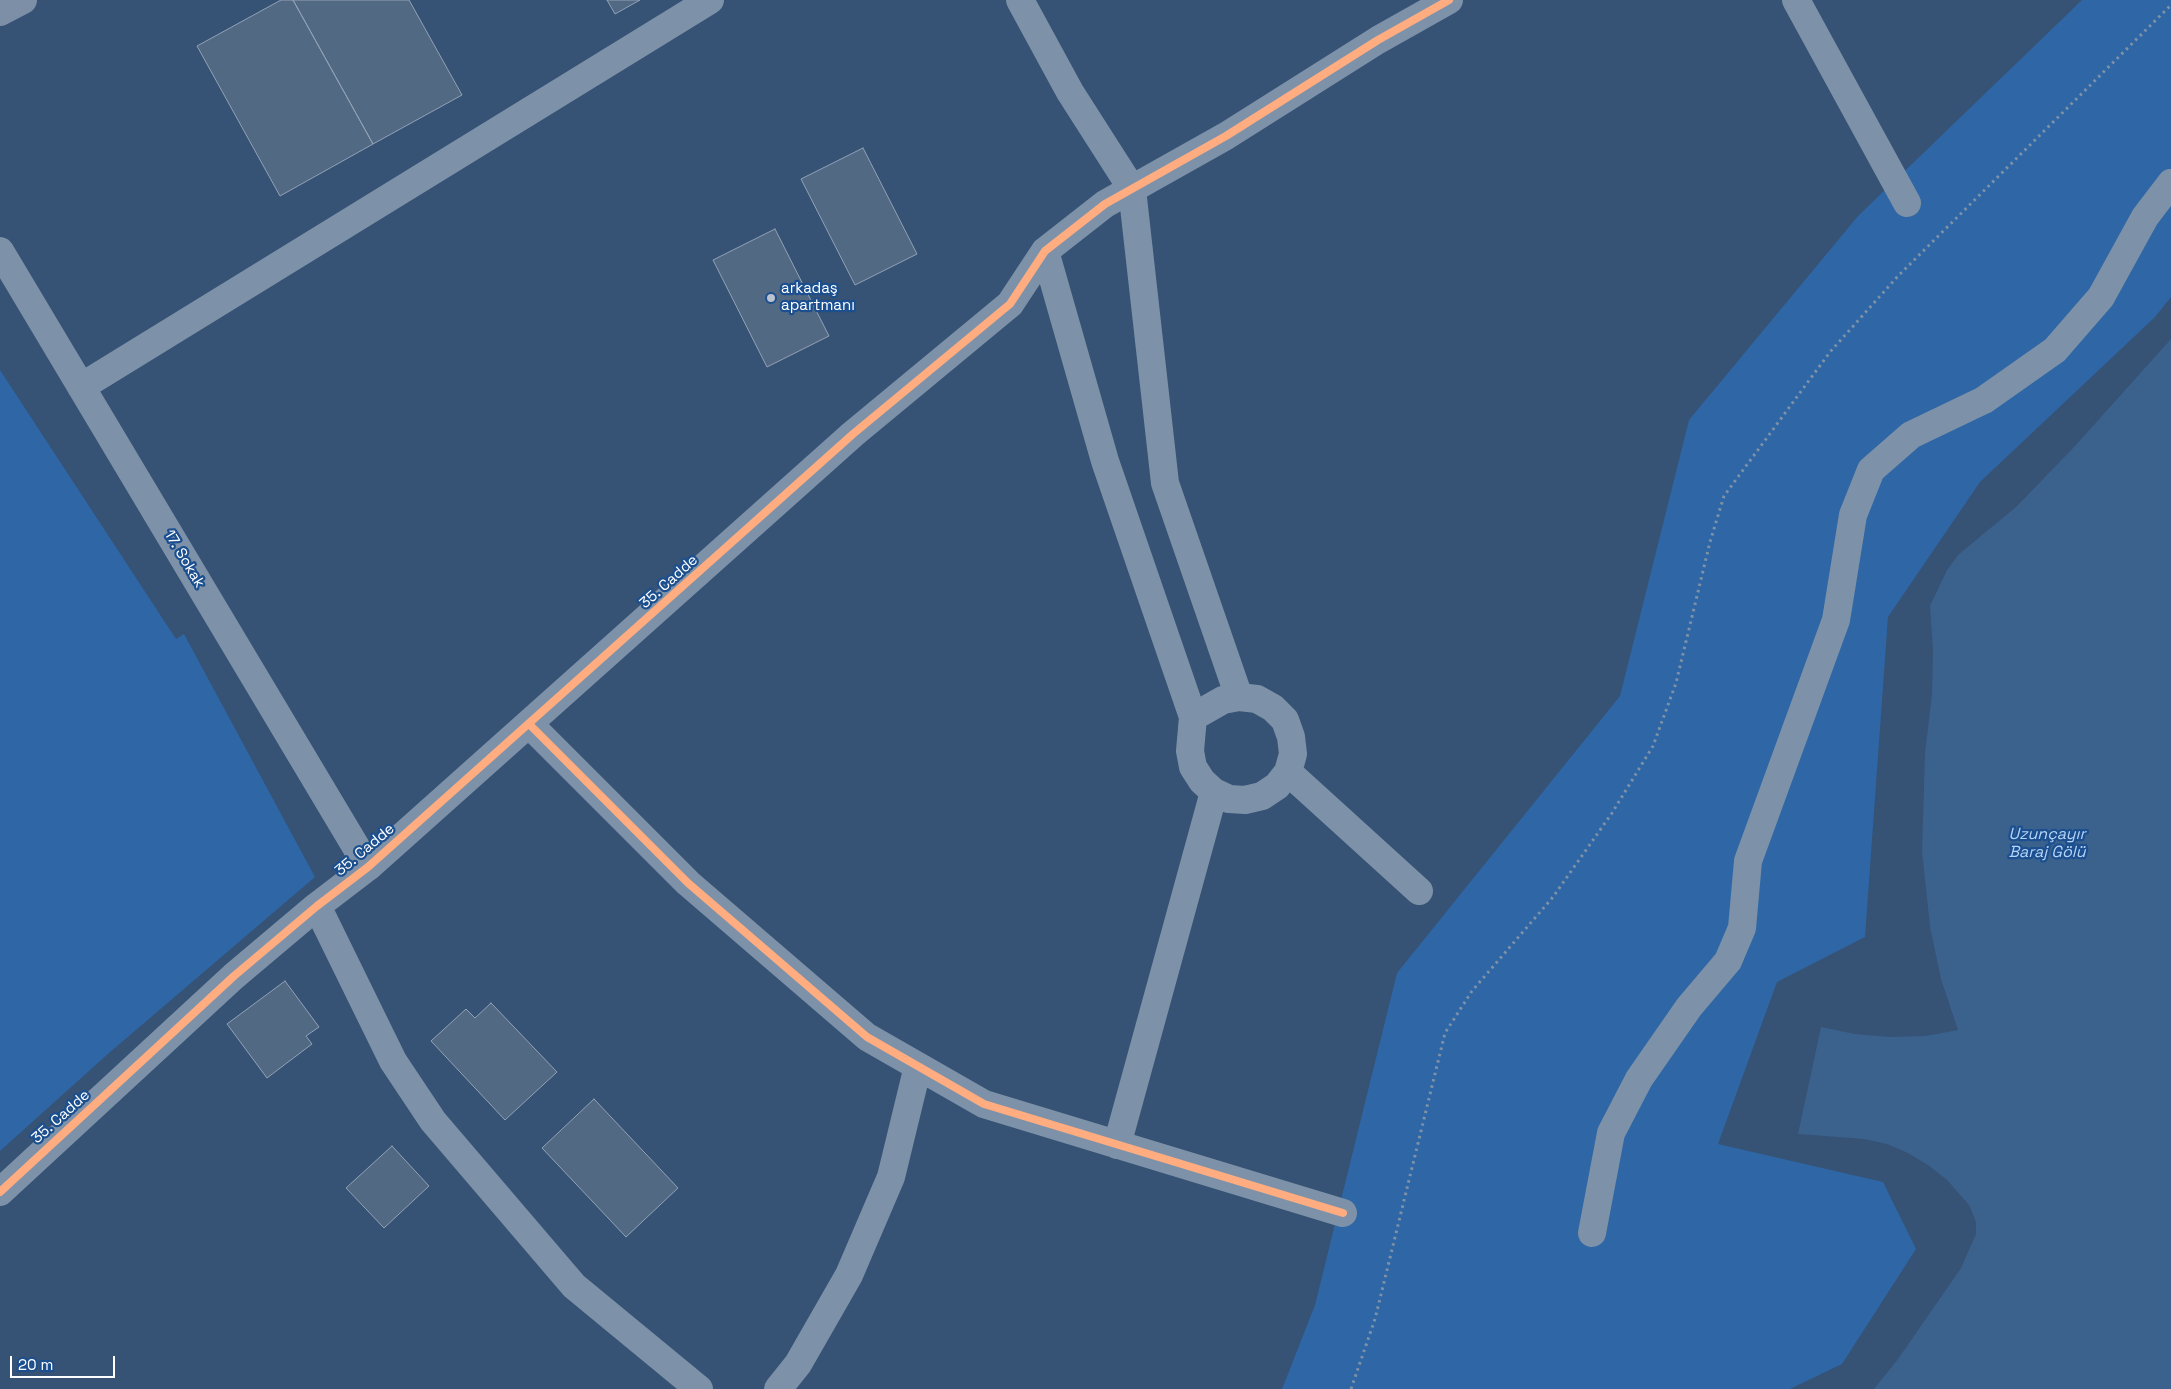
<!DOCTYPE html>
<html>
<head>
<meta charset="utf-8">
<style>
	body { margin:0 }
	#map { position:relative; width:2171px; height:1389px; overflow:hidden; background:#365274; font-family:"Space Grotesk",sans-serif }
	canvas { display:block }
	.scale { position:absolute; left:10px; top:1356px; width:105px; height:22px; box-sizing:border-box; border:2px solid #fff; border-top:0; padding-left:6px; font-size:15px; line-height:18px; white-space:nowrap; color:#fff; -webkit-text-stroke:4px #1b4f8f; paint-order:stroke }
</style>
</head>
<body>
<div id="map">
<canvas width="2171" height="1389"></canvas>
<div class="scale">20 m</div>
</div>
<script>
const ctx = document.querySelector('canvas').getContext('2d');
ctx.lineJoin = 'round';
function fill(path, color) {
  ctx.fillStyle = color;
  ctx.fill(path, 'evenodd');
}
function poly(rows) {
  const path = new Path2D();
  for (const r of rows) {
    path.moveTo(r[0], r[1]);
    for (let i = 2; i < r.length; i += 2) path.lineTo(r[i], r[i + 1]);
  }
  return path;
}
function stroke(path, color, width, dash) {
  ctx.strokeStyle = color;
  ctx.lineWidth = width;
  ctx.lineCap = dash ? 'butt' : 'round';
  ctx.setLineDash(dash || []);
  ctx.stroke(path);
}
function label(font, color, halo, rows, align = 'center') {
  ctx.font = font + ' "Space Grotesk",sans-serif';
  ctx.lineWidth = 4.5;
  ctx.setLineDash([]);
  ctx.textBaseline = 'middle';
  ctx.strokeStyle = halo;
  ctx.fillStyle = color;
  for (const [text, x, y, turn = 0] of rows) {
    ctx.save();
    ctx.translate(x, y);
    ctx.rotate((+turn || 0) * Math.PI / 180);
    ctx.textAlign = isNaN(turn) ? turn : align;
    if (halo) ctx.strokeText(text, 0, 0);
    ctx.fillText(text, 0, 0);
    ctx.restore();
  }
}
const green = poly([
	[2082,0,2171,0,2171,297,2155,317,1980,482,1888,617,1865,937,1777,982,1718,1144,1883,1182,1916,1249,1842,1364,1790,1389,1282,1389,1315,1305,1397,973,1620,696,1689,420,1858,216],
	[0,370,176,639,184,634,315,877,109,1053,0,1151]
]);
const water = poly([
	[2171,339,2171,1389,1874,1389,1898,1359,1961,1268,1976,1234,1976,1222,1969,1205,1947,1180,1928,1165,1908,1153,1887,1144,1864,1139,1798,1134,1821,1027,1855,1034,1890,1037,1925,1036,1958,1030,1941,979,1930,927,1922,851,1925,753,1932,694,1933,650,1930,606,1947,570,1959,554,2016,507,2074,447]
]);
const building = poly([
	[281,0,293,0,373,144,280,196,197,46,281,0],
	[293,0,409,0,462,95,373,144,293,0],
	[607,0,640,0,615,14,607,0],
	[863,148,917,254,855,285,801,179,863,148],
	[775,229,829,336,767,367,713,260,775,229],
	[285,981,319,1027,306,1036,312,1044,267,1078,227,1024,285,981],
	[491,1003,557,1072,505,1120,431,1041,466,1009,475,1018,491,1003],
	[594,1099,678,1188,626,1237,542,1148,594,1099],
	[392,1146,429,1186,384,1228,346,1188,392,1146]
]);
const path = poly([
	[1351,1389,1375,1319,1445,1033,1472,991,1553,897,1612,813,1653,746,1676,683,1710,542,1724,496,1830,352,1898,276,2171,5]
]);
const minor = poly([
	[1020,0,1070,92,1132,189,1165,483,1239,697],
	[1796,0,1907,203],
	[0,251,368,867],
	[1045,251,1105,461,1193,717],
	[81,387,710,0],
	[1239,697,1257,699,1273,708,1285,720,1291,737,1293,754,1288,772,1277,786,1262,796,1245,800,1229,799,1214,792,1202,781,1193,767,1190,751,1193,717,1223,700,1239,697],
	[529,724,688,883,867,1037,984,1104,1343,1213],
	[1288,772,1419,891],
	[317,906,393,1061,433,1121,574,1286,699,1389],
	[1117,1145,1214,792],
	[0,1192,234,976,317,906,368,867,853,434,1010,304,1045,251,1105,204,1226,136,1378,40,1449,0],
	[1592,1233,1611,1133,1639,1079,1689,1007,1728,961,1742,928,1748,861,1836,620,1853,515,1871,470,1911,435,1984,400,2055,350,2101,297,2145,217,2171,183],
	[778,1389,798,1364,849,1275,891,1177,918,1066]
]);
const major = poly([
	[0,12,23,0]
]);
const cycleway = poly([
	[529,724,688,883,867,1037,984,1104,1343,1213],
	[0,1192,234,976,317,906,368,867,853,434,1010,304,1045,251,1105,204,1226,136,1378,40,1449,0]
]);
const markers = [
	[771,298,5,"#b9c2ce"]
];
const poiNames = [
	["arkadaş",781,289],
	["apartmanı",781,306]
];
const streetNames = [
	["17. Sokak",184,559,59],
	["35. Cadde",669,582,-42],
	["35. Cadde",365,850,-40],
	["35. Cadde",61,1117,-42]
];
const waterNames = [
	["Uzunçayır",2047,835],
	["Baraj Gölü",2047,853]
];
fill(green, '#2f66a5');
fill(water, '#3b618d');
fill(building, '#526984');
stroke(building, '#92a2b6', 1);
stroke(path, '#7d92a8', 3, [2.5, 4]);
stroke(minor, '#7d92a8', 28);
stroke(major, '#7d8ea7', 28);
stroke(cycleway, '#ffac80', 8);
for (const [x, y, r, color] of markers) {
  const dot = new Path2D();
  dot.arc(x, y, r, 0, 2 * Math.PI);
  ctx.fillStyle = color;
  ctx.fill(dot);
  stroke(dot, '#1b4f8f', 2);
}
label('15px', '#fff', '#1b4f8f', poiNames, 'left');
label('15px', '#fff', '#1b4f8f', streetNames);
label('italic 16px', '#b5d3f5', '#1b4f8f', waterNames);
</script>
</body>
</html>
